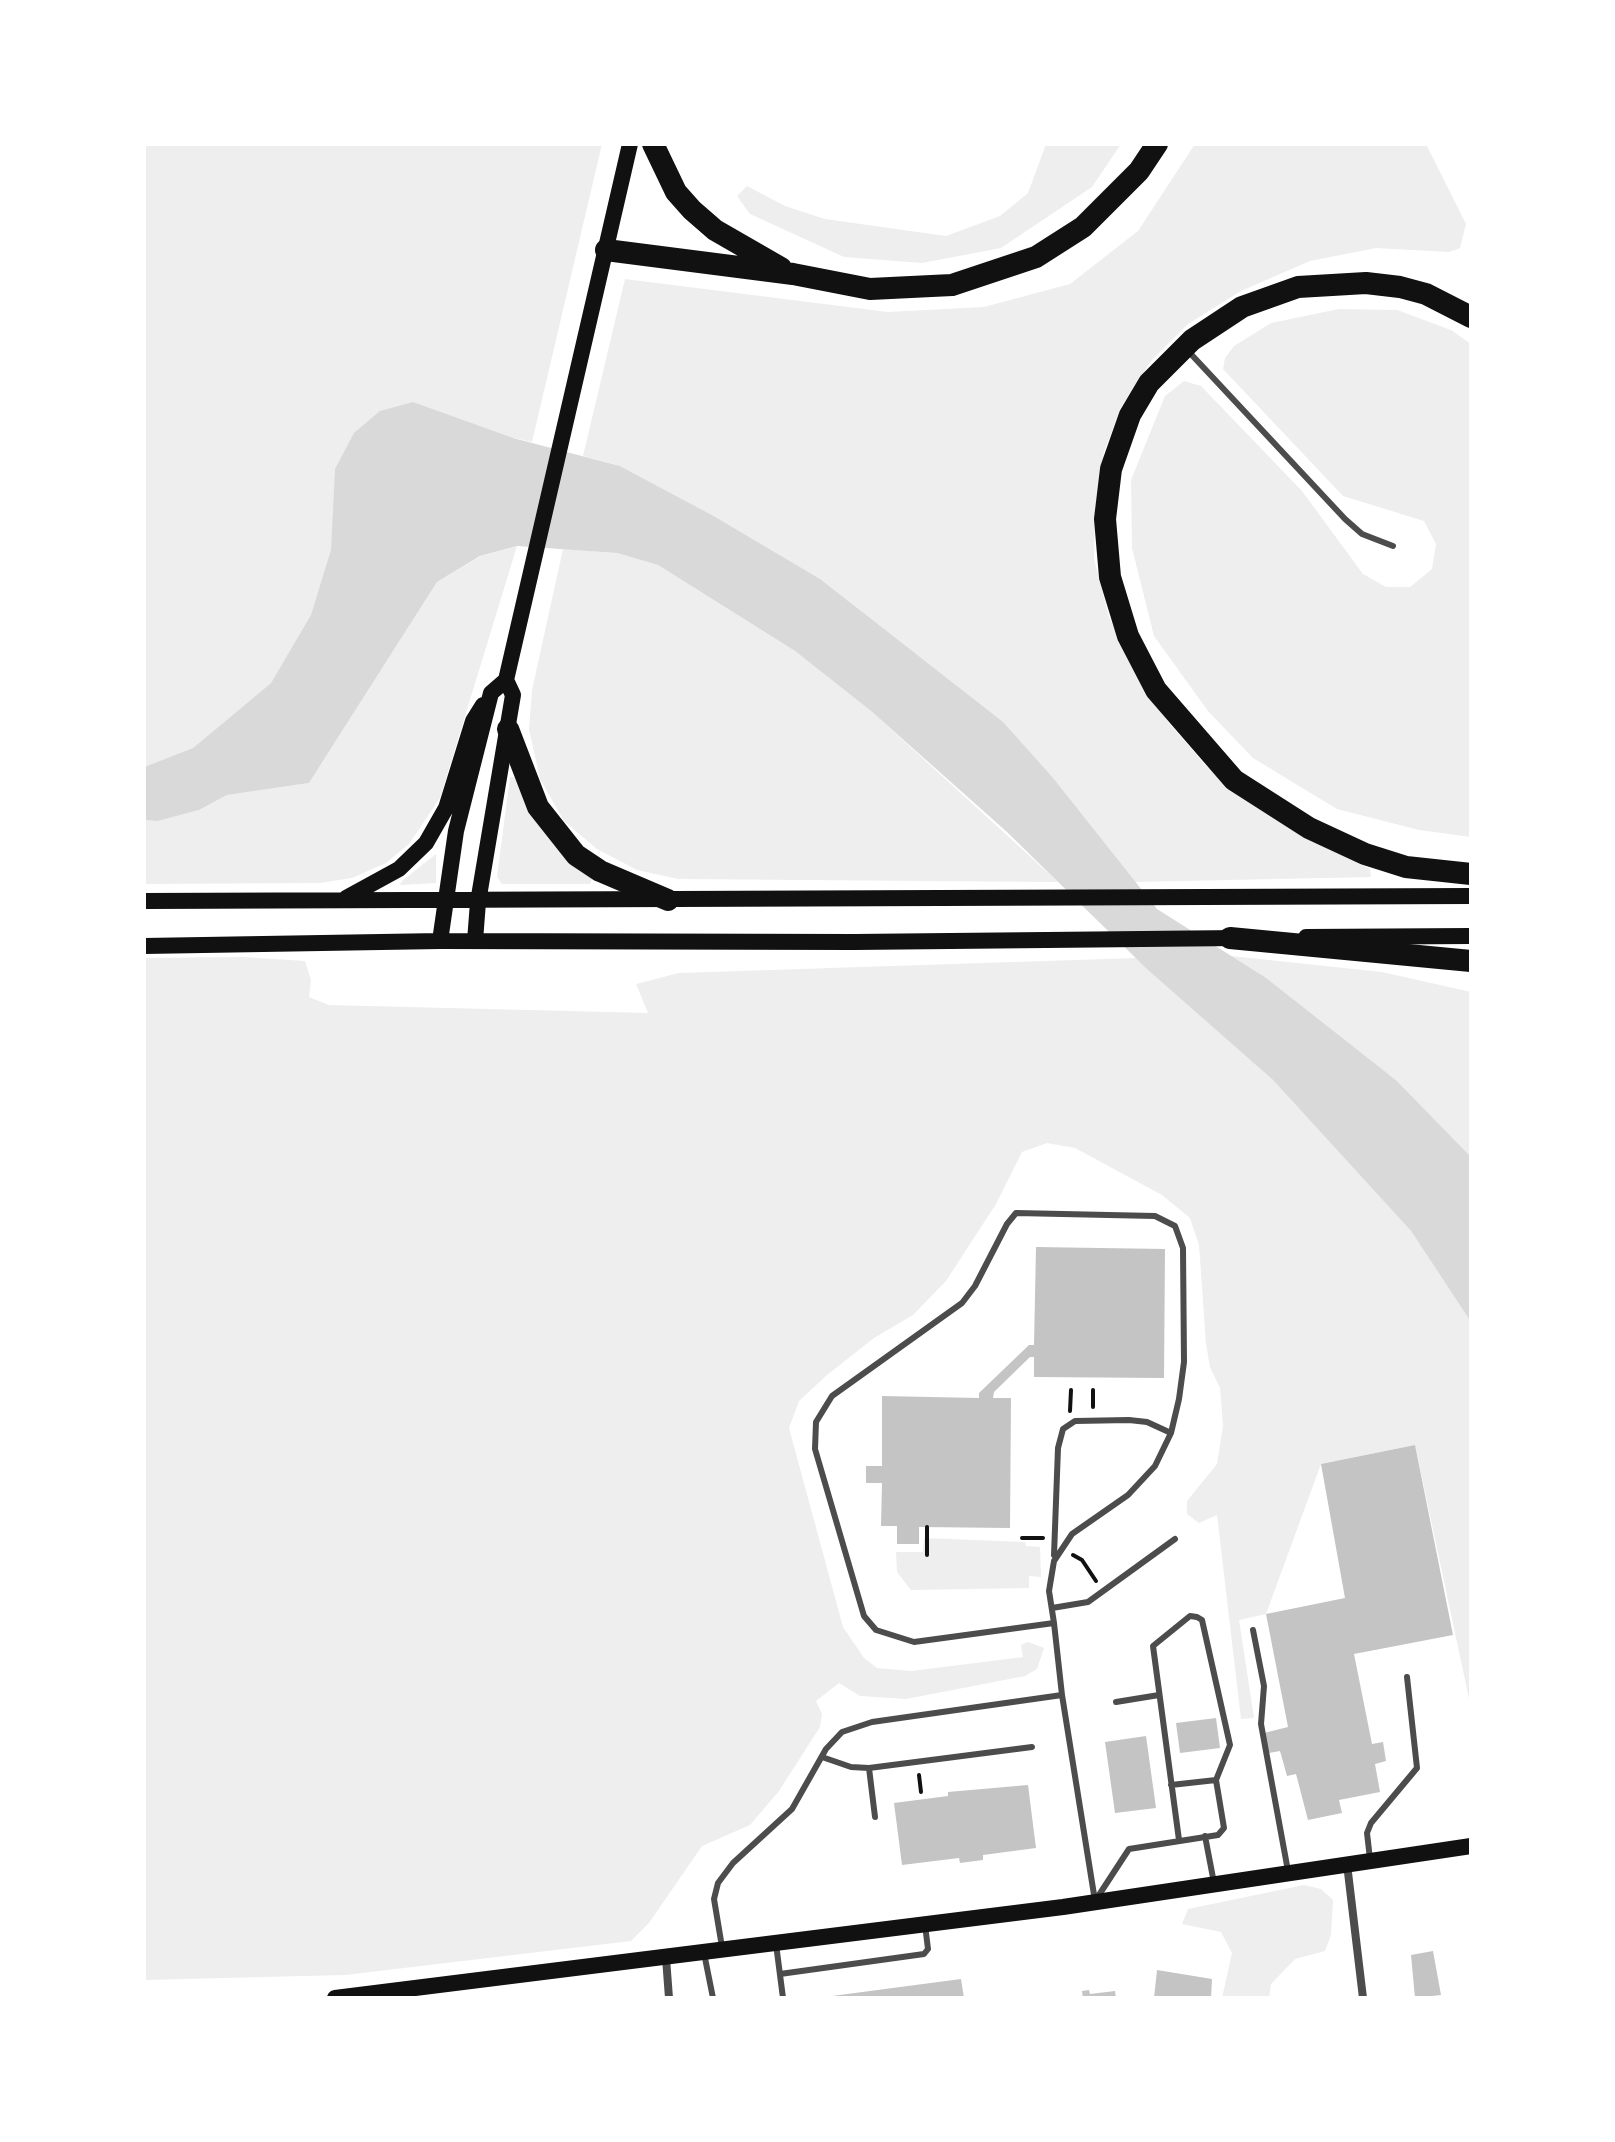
<!DOCTYPE html>
<html>
<head>
<meta charset="utf-8">
<style>
	body { margin:0 }
	#map { position:relative; width:1615px; height:2142px; overflow:hidden; background:#fff; font-family:Literata,serif }
	canvas { display:block }
	.frame { position:absolute; inset:0; border:146px solid #fff; pointer-events:none }
</style>
</head>
<body>
<div id="map">
<canvas width="1615" height="2142"></canvas>
<div class="frame"></div>
</div>
<script>
const ctx = document.querySelector('canvas').getContext('2d');
ctx.lineJoin = 'round';
function fill(path, color) {
  ctx.fillStyle = color;
  ctx.fill(path, 'evenodd');
}
function poly(rows) {
  const path = new Path2D();
  for (const r of rows) {
    path.moveTo(r[0], r[1]);
    for (let i = 2; i < r.length; i += 2) path.lineTo(r[i], r[i + 1]);
  }
  return path;
}
function stroke(path, color, width, dash) {
  ctx.strokeStyle = color;
  ctx.lineWidth = width;
  ctx.lineCap = dash ? 'butt' : 'round';
  ctx.setLineDash(dash || []);
  ctx.stroke(path);
}
const green = poly([
	[144,144,602,144,532,442,514,438,317,599,312,615,271,683,193,748,144,767],
	[1046,144,1121,144,1092,187,1001,248,922,263,844,257,750,214,737,196,747,186,785,206,825,219,946,236,1000,216,1028,193],
	[1195,144,1426,144,1466,224,1460,248,1449,252,1376,248,1310,261,1241,291,1188,324,1151,361,1121,407,1104,452,1095,510,1094,559,1109,617,1138,678,1169,723,1207,767,1262,811,1370,869,1371,877,1134,882,1103,845,710,514,620,466,583,456,625,279,888,312,984,307,1070,284,1138,231],
	[1339,309,1397,310,1451,330,1471,344,1471,837,1419,830,1337,809,1253,758,1208,711,1154,636,1132,548,1131,480,1165,396,1184,381,1201,386,1302,491,1363,574,1386,587,1410,587,1432,569,1436,544,1424,521,1343,496,1223,369,1225,358,1234,346,1271,323],
	[517,546,440,798,409,844,386,863,352,878,320,883,144,884,144,820,158,821,199,810,227,795,309,783,437,582,481,556],
	[563,549,617,553,658,565,795,651,871,711,1058,882,678,879,637,870,597,849,564,821,540,779,529,729,532,690],
	[510,777,514,777,531,811,592,879,590,884,502,884,497,877],
	[436,854,436,883,400,885,402,881],
	[1231,956,1382,972,1471,992,1471,1157,1397,1081],
	[243,957,305,961,311,980,309,997,329,1005,648,1013,636,984,679,973,1136,958,1273,1080,1411,1231,1471,1322,1471,1708,1415,1445,1321,1464,1266,1614,1239,1620,1254,1718,1241,1719,1217,1515,1199,1523,1187,1514,1187,1501,1217,1464,1223,1426,1220,1388,1210,1367,1206,1344,1199,1245,1190,1218,1162,1195,1075,1148,1047,1143,1022,1152,996,1204,946,1281,913,1315,874,1338,827,1375,799,1401,789,1428,843,1627,864,1658,877,1668,911,1671,1023,1657,1021,1645,1028,1642,1044,1648,1037,1669,1025,1676,906,1699,860,1696,839,1683,816,1701,822,1714,820,1727,779,1791,750,1825,702,1846,649,1923,631,1941,345,1975,144,1980,144,958],
	[924,1538,1025,1542,1026,1546,1040,1547,1041,1577,1029,1576,1029,1588,911,1590,897,1572,896,1552,923,1552],
	[1304,1885,1321,1889,1333,1900,1331,1935,1325,1951,1295,1959,1271,1984,1269,1998,1222,1998,1232,1953,1221,1932,1182,1924,1188,1909]
]);
const water = poly([
	[413,402,513,438,620,466,710,514,820,579,1003,722,1053,778,1157,909,1266,978,1397,1081,1471,1157,1471,1322,1411,1231,1273,1080,1147,969,1007,832,871,711,795,651,658,565,617,553,517,546,480,556,437,582,309,783,227,795,199,810,158,821,144,820,144,767,193,748,271,683,311,615,331,550,335,469,354,433,380,411]
]);
const building = poly([
	[1036,1247,1165,1249,1164,1378,1034,1377,1034,1357,1030,1357,994,1392,993,1398,1011,1398,1010,1528,919,1527,919,1544,897,1544,897,1526,881,1526,882,1483,866,1483,866,1466,882,1466,882,1396,979,1398,979,1393,1029,1345,1034,1345],
	[1415,1445,1453,1635,1354,1654,1372,1744,1383,1742,1386,1761,1375,1764,1380,1792,1339,1800,1342,1813,1308,1820,1296,1774,1287,1776,1280,1751,1269,1753,1264,1733,1288,1727,1266,1614,1345,1598,1321,1464],
	[1216,1718,1220,1748,1180,1753,1176,1723],
	[1146,1736,1156,1808,1115,1813,1105,1742],
	[1028,1785,1036,1848,983,1855,983,1860,960,1863,959,1858,902,1865,894,1803,948,1796,948,1792],
	[1433,1951,1441,1995,1415,1998,1411,1955],
	[1157,1970,1212,1979,1211,1998,1154,1998],
	[961,1979,964,1998,832,1998,832,1996],
	[1089,1990,1090,1994,1115,1991,1116,1998,1083,1998,1082,1991]
]);
const path = poly([
	[1093,1407,1093,1390],
	[1070,1411,1071,1390],
	[1022,1538,1043,1538],
	[927,1555,927,1527],
	[1073,1555,1082,1560,1096,1581],
	[919,1775,921,1792]
]);
const service = poly([
	[1189,352,1345,519,1362,534,1393,546],
	[1054,1555,1058,1448,1063,1429,1075,1421,1129,1420,1147,1422,1171,1433],
	[1052,1608,1088,1602,1175,1539],
	[1054,1623,914,1642,876,1630,864,1616,815,1449,816,1422,832,1396,962,1303,975,1286,1007,1224,1016,1213,1155,1216,1175,1226,1183,1248,1184,1362,1179,1399,1171,1433,1155,1466,1128,1495,1072,1534,1054,1561,1049,1591,1054,1623,1062,1695],
	[1253,1630,1264,1686,1261,1724,1288,1871],
	[1116,1702,1159,1695],
	[822,1757,851,1767,869,1768,1032,1747],
	[869,1768,875,1817],
	[1171,1785,1216,1780],
	[1205,1836,1214,1883],
	[1370,1859,1367,1833,1371,1823,1417,1768,1407,1677],
	[1097,1898,1129,1849,1218,1835,1224,1828,1216,1780,1230,1745,1202,1620,1197,1617,1190,1616,1153,1646,1179,1840],
	[776,1944,783,1998],
	[722,1947,714,1899,718,1883,733,1863,792,1809,826,1749,842,1732,872,1722,1062,1695,1095,1901],
	[704,1953,713,1998],
	[780,1974,924,1954,928,1949,925,1925]
]);
const minor = poly([
	[1347,1864,1363,1998],
	[666,1958,669,1998]
]);
const secondary = poly([
	[346,898,399,869,426,843,446,808,473,721,483,705],
	[144,901,1471,896],
	[1306,937,1471,936],
	[440,941,456,831,491,693,506,680,630,144],
	[475,941,478,902,513,695,506,680],
	[144,946,440,941,854,942,1238,938],
	[335,1998,1063,1907,1471,1846]
]);
const motorway = poly([
	[653,144,676,192,692,210,715,230,781,268],
	[606,250,793,274,870,289,952,285,1036,257,1083,227,1139,171,1157,144],
	[1471,317,1426,294,1400,287,1366,283,1298,287,1242,307,1192,340,1149,383,1130,415,1111,469,1105,519,1110,577,1128,636,1156,690,1234,780,1309,828,1365,854,1406,867,1471,874],
	[508,729,538,807,576,855,600,871,668,900],
	[1230,938,1471,961]
]);
fill(green, '#eee');
fill(water, '#d9d9d9');
fill(building, '#c4c4c4');
stroke(path, '#111', 4);
stroke(service, '#4c4c4c', 6);
stroke(minor, '#4c4c4c', 8);
stroke(secondary, '#111', 16);
stroke(motorway, '#111', 22);
</script>
</body>
</html>
